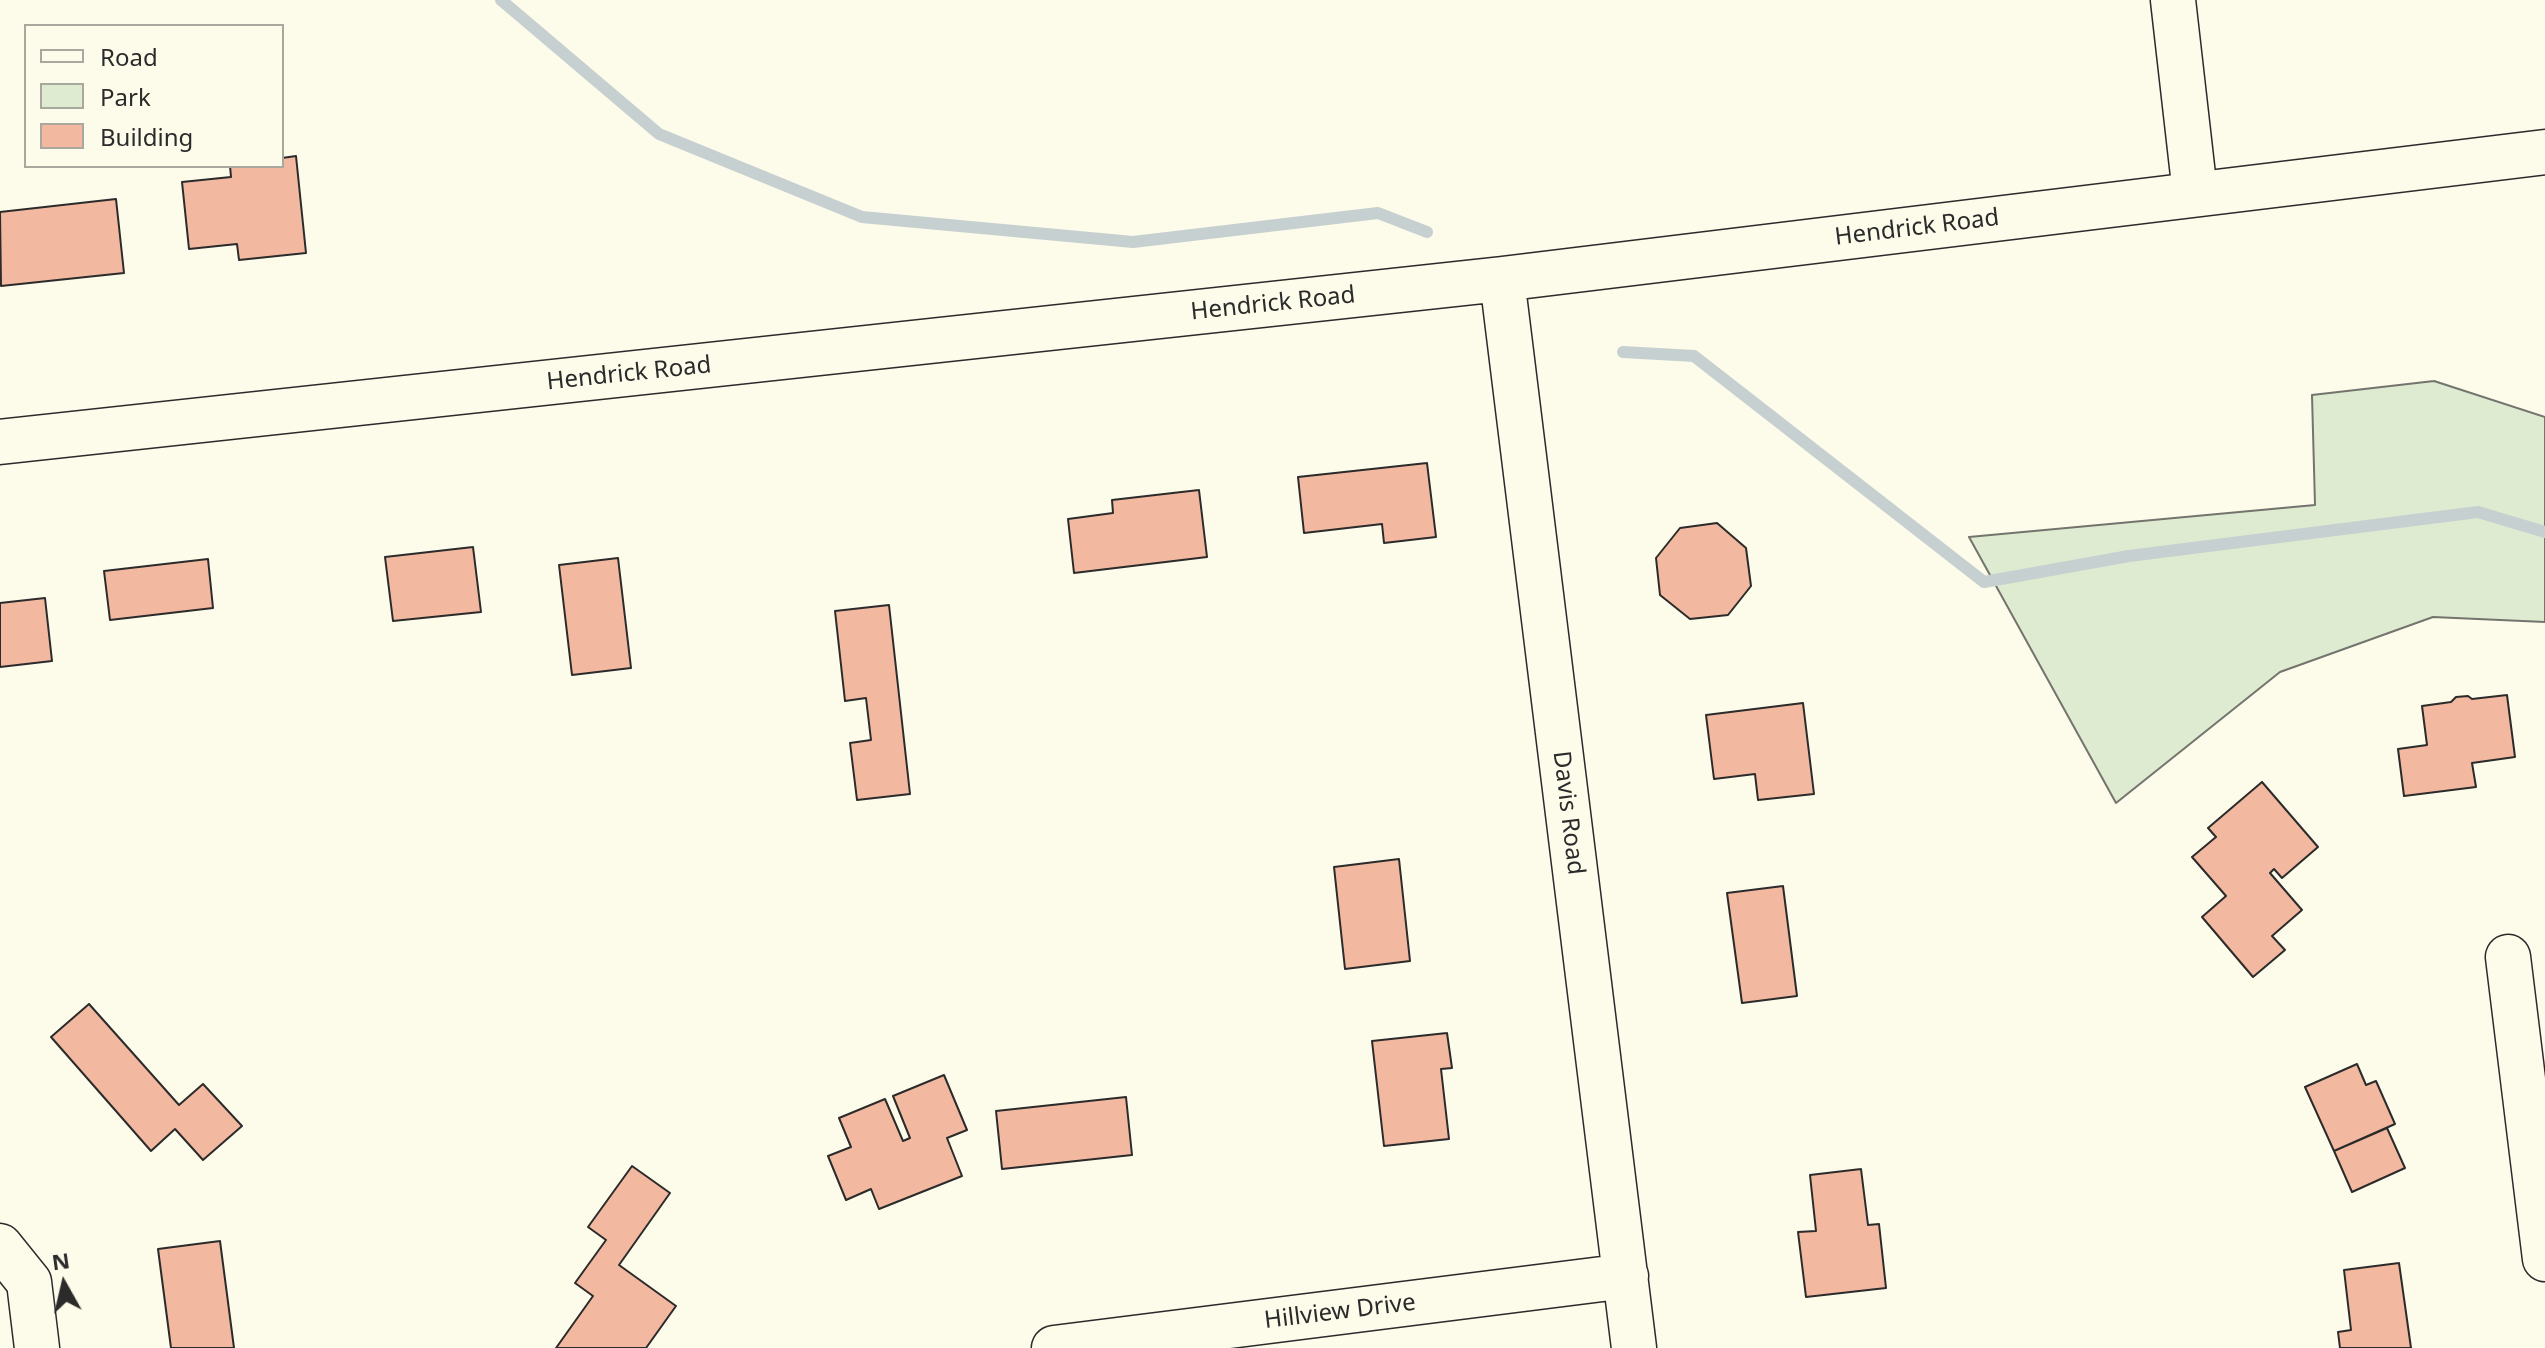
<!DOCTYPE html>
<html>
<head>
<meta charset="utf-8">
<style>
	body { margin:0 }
	#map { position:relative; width:2545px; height:1348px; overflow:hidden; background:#fdfbea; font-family:"Noto Sans",sans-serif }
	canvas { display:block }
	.legend { position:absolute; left:24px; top:24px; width:260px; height:144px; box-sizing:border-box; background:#fdfbea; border:2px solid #a9a89e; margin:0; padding:10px 14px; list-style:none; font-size:24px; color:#2b2b2b }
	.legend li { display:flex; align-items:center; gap:16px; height:40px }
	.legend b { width:40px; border:2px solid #a9a89e }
	.north { position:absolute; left:24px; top:1244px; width:80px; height:80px; -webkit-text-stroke:6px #fdfbea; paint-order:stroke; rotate:352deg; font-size:22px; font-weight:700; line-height:32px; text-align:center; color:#2b2b2b }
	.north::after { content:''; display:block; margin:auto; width:28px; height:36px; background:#2b2b2b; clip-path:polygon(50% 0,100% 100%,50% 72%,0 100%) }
</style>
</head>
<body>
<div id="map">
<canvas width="2545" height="1348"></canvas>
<ul class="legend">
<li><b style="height:10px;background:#fdfbea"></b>Road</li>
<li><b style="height:22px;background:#deebd1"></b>Park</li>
<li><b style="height:22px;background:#f2b8a0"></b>Building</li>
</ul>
<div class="north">N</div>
</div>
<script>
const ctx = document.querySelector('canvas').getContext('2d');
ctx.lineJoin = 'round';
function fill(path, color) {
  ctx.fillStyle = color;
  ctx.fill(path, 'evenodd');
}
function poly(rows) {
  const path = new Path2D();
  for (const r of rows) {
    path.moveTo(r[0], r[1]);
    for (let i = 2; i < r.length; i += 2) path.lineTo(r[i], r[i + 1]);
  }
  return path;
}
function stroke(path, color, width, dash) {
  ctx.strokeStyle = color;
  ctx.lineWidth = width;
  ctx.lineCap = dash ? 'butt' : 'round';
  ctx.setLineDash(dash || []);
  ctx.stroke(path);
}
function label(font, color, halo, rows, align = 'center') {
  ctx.font = font + ' "Noto Sans",sans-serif';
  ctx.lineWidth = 6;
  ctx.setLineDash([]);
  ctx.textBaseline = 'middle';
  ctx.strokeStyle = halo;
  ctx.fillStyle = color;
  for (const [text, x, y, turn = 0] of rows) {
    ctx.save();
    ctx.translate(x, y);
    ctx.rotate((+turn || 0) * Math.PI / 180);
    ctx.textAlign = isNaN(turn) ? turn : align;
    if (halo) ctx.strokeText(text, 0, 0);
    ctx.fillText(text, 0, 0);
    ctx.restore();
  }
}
const green = poly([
	[2434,381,2545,417,2545,622,2433,617,2280,672,2116,803,1969,537,2315,505,2312,395,2434,381]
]);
const stream = poly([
	[501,0,659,134,862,217,1133,242,1378,213,1427,232],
	[1623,352,1694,356,1984,582,2129,556,2478,512,2545,532]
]);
const building = poly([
	[296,156,306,253,239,260,237,244,189,249,182,182,231,177,230,166,282,166,282,158,296,156],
	[116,199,124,273,1,286,0,212,116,199],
	[1427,463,1436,537,1384,543,1382,524,1304,533,1298,477,1427,463],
	[1199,490,1207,557,1074,573,1068,519,1113,513,1112,500,1199,490],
	[1717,523,1746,548,1751,586,1728,615,1690,619,1660,595,1656,558,1680,528,1717,523],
	[473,547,481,612,393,621,385,557,473,547],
	[618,558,631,668,572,675,559,565,618,558],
	[208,559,213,608,110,620,104,571,208,559],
	[45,598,52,661,0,667,0,603,45,598],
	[889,605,910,794,857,800,850,743,871,740,866,698,845,701,835,611,889,605],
	[2507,695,2515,757,2472,763,2476,787,2404,796,2398,749,2427,745,2422,706,2451,702,2456,697,2468,696,2472,699,2507,695],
	[1803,703,1814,794,1758,800,1755,774,1714,779,1706,715,1803,703],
	[2262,782,2318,847,2282,878,2274,869,2270,873,2302,910,2272,936,2285,950,2253,977,2202,917,2226,896,2192,857,2216,837,2208,828,2262,782],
	[1399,859,1410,961,1345,969,1334,867,1399,859],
	[1783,886,1797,996,1742,1003,1727,893,1783,886],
	[89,1004,179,1105,203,1084,242,1126,203,1160,175,1129,151,1151,51,1037,89,1004],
	[1447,1033,1452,1068,1441,1069,1449,1139,1384,1146,1372,1041,1447,1033],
	[2357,1064,2366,1085,2376,1081,2395,1124,2334,1151,2305,1087,2357,1064],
	[944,1075,967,1130,947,1138,962,1176,879,1209,871,1189,846,1200,828,1156,851,1147,839,1118,885,1099,903,1141,910,1138,893,1096,944,1075],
	[1126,1097,1132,1155,1002,1169,996,1111,1126,1097],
	[2387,1128,2405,1168,2352,1192,2334,1151,2387,1128],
	[632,1166,670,1193,619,1265,676,1306,646,1348,556,1348,593,1296,575,1283,606,1240,588,1227,632,1166],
	[1861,1169,1868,1225,1879,1224,1886,1288,1806,1297,1798,1232,1816,1231,1810,1175,1861,1169],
	[220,1241,234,1348,171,1348,158,1249,220,1241],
	[2399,1263,2411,1348,2340,1348,2338,1332,2351,1330,2344,1270,2399,1263]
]);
const minor = poly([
	[2173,0,2195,193],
	[1502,279,1634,1348],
	[0,442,1502,279,2545,152],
	[2508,957,2545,1259],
	[0,1246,29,1282,37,1348],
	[1054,1348,1626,1276]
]);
const streetNames = [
	["Hendrick Road",1917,228,-7],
	["Hendrick Road",1273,304,-6],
	["Hendrick Road",629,374,-6],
	["Davis Road",1568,813,83],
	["Hillview Drive",1340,1312,-7]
];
fill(green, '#deebd1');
stroke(green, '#74746e', 2);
stroke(stream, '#c7d0d0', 12);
fill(building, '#f2b8a0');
stroke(building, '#2b2b2b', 2);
stroke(minor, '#2b2b2b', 47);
stroke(minor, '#fdfbea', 44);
label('24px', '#2b2b2b', '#fdfbea', streetNames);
</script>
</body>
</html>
